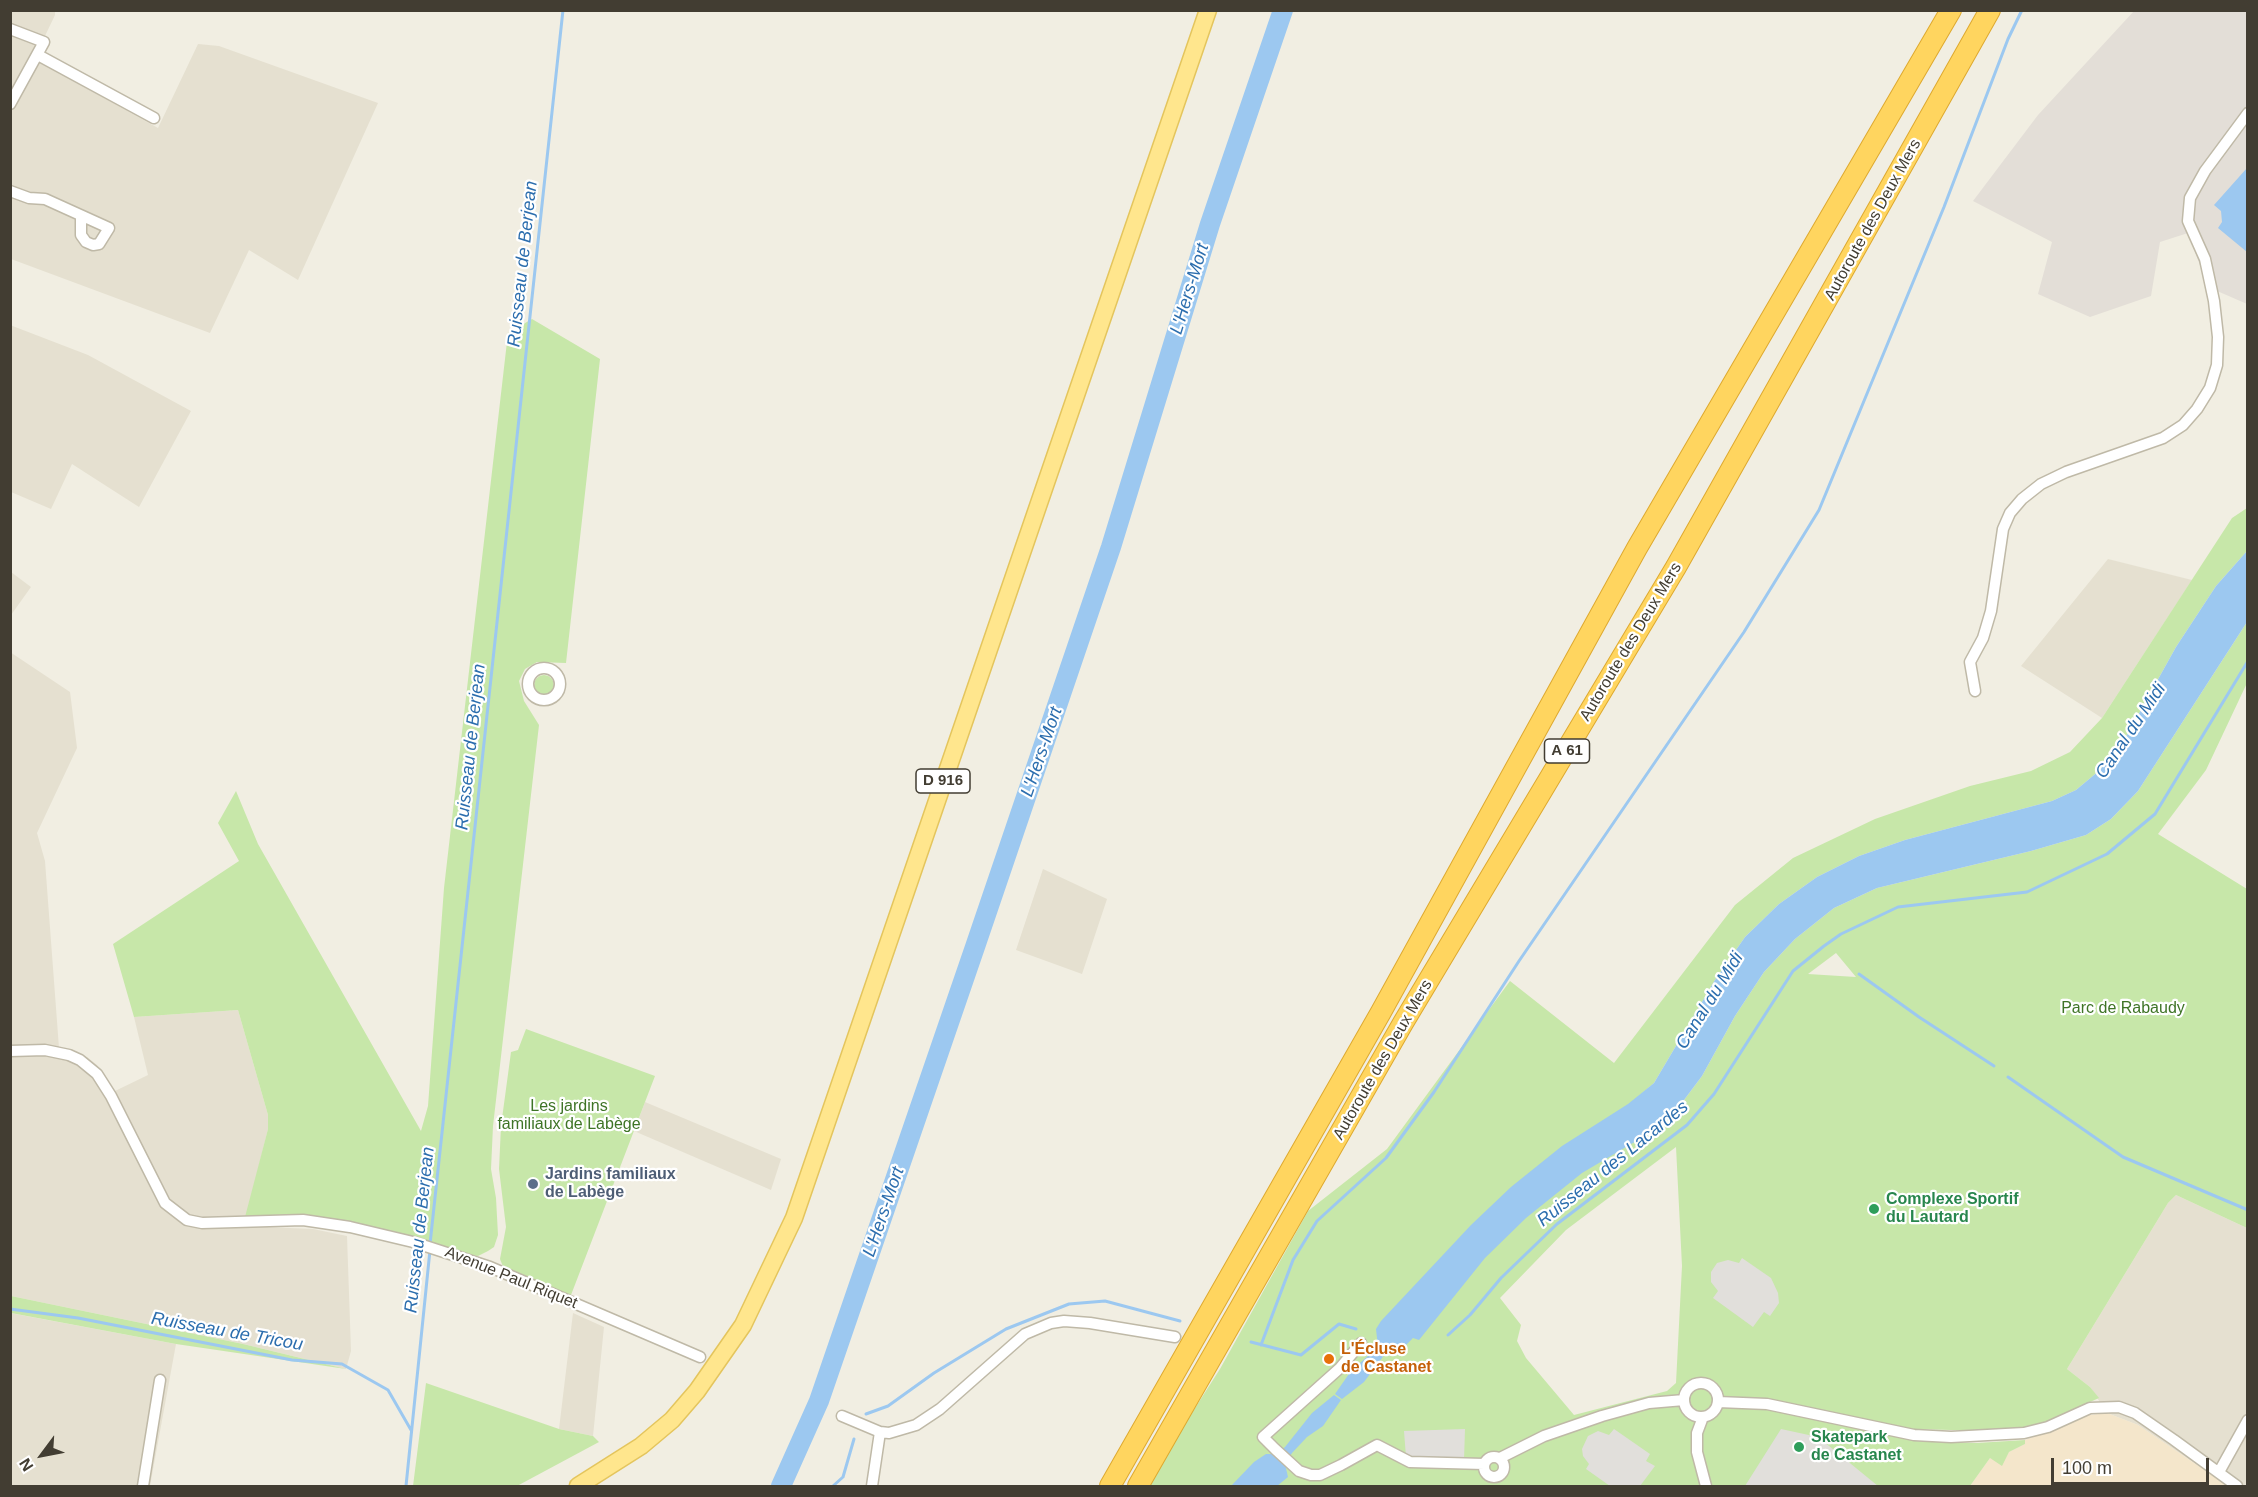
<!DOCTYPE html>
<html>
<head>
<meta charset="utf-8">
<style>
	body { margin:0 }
	#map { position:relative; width:2258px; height:1497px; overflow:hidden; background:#f1eee2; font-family:Arial,sans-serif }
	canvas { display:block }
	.frame { position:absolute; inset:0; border:12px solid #423d32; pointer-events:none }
	.north { position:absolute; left:12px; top:1425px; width:60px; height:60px; -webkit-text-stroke:4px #fff; paint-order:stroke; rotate:238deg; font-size:16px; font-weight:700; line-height:24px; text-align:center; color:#423d32 }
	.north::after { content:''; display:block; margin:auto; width:21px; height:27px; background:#423d32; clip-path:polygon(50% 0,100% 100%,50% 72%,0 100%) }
	.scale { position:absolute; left:2051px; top:1458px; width:158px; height:27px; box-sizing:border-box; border:3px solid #423d32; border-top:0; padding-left:8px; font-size:18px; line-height:21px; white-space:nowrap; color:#423d32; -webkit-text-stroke:4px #fff; paint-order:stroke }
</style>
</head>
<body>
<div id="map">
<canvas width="2258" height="1497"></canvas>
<div class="frame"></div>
<div class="north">N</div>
<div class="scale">100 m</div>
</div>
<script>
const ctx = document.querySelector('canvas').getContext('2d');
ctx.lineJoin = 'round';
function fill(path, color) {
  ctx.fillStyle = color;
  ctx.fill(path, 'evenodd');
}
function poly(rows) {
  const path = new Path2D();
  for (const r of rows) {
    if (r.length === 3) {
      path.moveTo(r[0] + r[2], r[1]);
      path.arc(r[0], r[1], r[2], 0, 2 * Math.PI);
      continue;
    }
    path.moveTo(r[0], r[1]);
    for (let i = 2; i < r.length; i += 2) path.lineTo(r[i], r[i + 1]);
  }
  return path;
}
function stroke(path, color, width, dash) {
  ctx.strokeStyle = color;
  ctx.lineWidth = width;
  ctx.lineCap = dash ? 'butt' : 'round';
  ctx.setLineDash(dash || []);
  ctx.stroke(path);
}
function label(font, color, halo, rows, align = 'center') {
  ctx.font = font + ' Arial,sans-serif';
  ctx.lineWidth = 4.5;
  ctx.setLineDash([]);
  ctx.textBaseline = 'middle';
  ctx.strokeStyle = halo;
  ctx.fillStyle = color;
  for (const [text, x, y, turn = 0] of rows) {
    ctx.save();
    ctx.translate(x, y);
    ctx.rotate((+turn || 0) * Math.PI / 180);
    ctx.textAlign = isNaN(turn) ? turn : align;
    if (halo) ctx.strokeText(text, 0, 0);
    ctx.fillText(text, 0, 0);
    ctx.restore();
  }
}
const residential = poly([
	[10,11,55,11,55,15,34,59,158,128,198,44,219,46,378,103,298,280,249,250,210,333,11,259],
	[10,325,88,355,191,411,139,507,72,464,51,509,11,492],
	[2108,559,2192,580,2102,718,2021,666],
	[11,572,31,587,11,615],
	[10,652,70,692,77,748,37,833,45,861,59,1048,87,1057,97,1065,115,1091,148,1075,134,1017,238,1010,268,1115,268,1129,244,1226,313,1229,347,1236,351,1351,346,1369,243,1344,11,1296],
	[1043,869,1107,899,1082,974,1016,950],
	[645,1102,781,1159,771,1190,634,1131],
	[2176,1195,2247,1228,2247,1486,2228,1486,2138,1425,2107,1413,2090,1387,2067,1369,2168,1203],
	[10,1313,176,1344,150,1486,11,1486],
	[573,1313,604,1327,593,1436,559,1429]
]);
const commercial = poly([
	[2107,1413,2138,1425,2228,1486,1970,1486,1990,1458,2005,1459,2009,1452,2025,1444,2025,1440,2090,1415]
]);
const industrial = poly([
	[2134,11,2247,11,2247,304,2208,287,2188,233,2160,242,2151,296,2090,317,2038,294,2052,242,1973,201,2038,115]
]);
const green = poly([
	[532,319,600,359,566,663,537,662,525,669,519,681,524,701,539,725,493,1126,491,1169,496,1198,498,1235,494,1247,488,1251,478,1256,467,1255,408,1238,245,1217,268,1129,268,1115,238,1010,134,1017,113,944,239,861,218,823,236,791,258,844,421,1131,428,1106,444,888,508,333],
	[2247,508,2247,551,2216,586,2176,647,2127,735,2100,770,2076,790,2052,801,1905,840,1859,856,1817,877,1779,904,1745,937,1715,980,1654,1083,1639,1096,1659,1124,1678,1108,1702,1076,1735,1016,1764,972,1795,939,1834,908,1877,888,2031,851,2086,835,2111,819,2138,791,2247,622,2247,683,2206,770,2158,834,2247,889,2247,1228,2176,1195,2168,1203,2067,1369,2090,1387,2099,1398,2041,1424,2021,1428,1986,1431,1916,1429,1915,1441,1977,1443,2025,1440,2025,1444,2009,1452,2002,1466,1990,1458,1970,1486,1145,1486,1220,1369,1308,1211,1387,1149,1510,981,1614,1063,1735,905,1793,858,1875,819,1970,786,2031,771,2070,752,2102,718,2232,518],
	[1836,953,1856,977,1808,974],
	[1676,1147,1682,1266,1676,1383,1667,1391,1574,1415,1526,1358,1517,1341,1521,1325,1500,1298,1566,1230],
	[544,685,10],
	[526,1029,655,1076,571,1295,565,1298,504,1269,500,1259,506,1227,499,1169,501,1126,511,1052,518,1050],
	[11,1296,243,1344,346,1369,176,1344,11,1313],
	[426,1383,559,1429,593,1436,599,1442,517,1486,413,1486]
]);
const parking = poly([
	[1742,1258,1771,1278,1778,1293,1779,1303,1770,1316,1764,1312,1753,1327,1713,1298,1718,1291,1711,1282,1711,1272,1717,1263,1728,1260,1739,1263],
	[1465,1429,1464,1460,1406,1457,1404,1431],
	[1614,1429,1650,1454,1646,1461,1655,1466,1640,1486,1610,1486,1586,1469,1589,1464,1583,1456,1582,1449,1588,1436,1598,1431,1609,1435],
	[1781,1429,1818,1437,1878,1486,1745,1486]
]);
const water = poly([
	[2247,168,2247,252,2218,228,2222,222,2221,211,2214,205],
	[2247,551,2247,622,2138,791,2111,819,2086,835,2031,851,1877,888,1834,908,1795,939,1764,972,1735,1016,1702,1076,1678,1108,1648,1134,1582,1173,1526,1218,1485,1258,1419,1340,1413,1338,1398,1353,1385,1354,1364,1382,1342,1399,1335,1394,1351,1371,1378,1347,1376,1329,1381,1321,1471,1225,1511,1187,1562,1146,1628,1104,1654,1083,1715,980,1745,937,1779,904,1817,877,1859,856,1905,840,2052,801,2076,790,2100,770,2127,735,2176,647,2216,586],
	[1334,1395,1341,1400,1323,1426,1307,1437,1292,1453,1285,1464,1288,1477,1277,1486,1231,1486,1254,1462,1266,1454,1276,1454,1285,1447,1312,1413]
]);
const stream = poly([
	[1859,974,1919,1017,1994,1066],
	[2008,1077,2123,1157,2248,1210],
	[430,1244,563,10],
	[10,1309,78,1318,292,1360,342,1364,388,1390,411,1430],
	[1448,1335,1470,1315,1501,1278,1557,1224,1687,1125,1714,1094,1793,971,1824,946,1841,934,1898,907,2027,892,2107,854,2155,814,2248,661],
	[1251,1342,1301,1355,1339,1324,1356,1329],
	[1261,1345,1293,1260,1317,1221,1386,1158,1434,1092,1519,961,1744,632,1819,510,1944,207,2008,39,2022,10],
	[866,1414,888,1406,934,1373,1006,1329,1069,1304,1105,1301,1180,1321],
	[406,1486,430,1250],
	[833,1486,843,1477,854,1439]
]);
const river = poly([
	[781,1486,819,1401,976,944,1111,547,1210,224,1283,10]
]);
const minor = poly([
	[10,29,44,42,10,104],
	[38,55,154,118],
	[10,191,29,198,45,199,109,228,99,244,93,245,86,242,81,235,81,216],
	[544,684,16],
	[1975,691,1970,662,1983,638,1991,611,2003,529,2010,513,2022,499,2041,484,2066,472,2163,438,2183,425,2197,409,2210,388,2217,365,2218,337,2214,301,2205,259,2188,221,2190,198,2205,171,2248,113],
	[10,1051,45,1050,69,1055,80,1060,97,1074,111,1096,165,1203,187,1220,202,1223,303,1220,350,1227,413,1242,490,1267,700,1357],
	[1361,1343,1340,1368,1263,1437,1275,1449,1299,1471,1311,1475,1320,1475,1341,1465,1377,1445,1410,1462,1484,1464],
	[1701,1400,17],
	[1718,1402,1767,1404,1914,1435,1951,1437,2024,1433,2048,1427,2090,1408,2119,1407,2135,1413,2174,1440,2237,1486],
	[842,1416,880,1432,889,1433,916,1425,940,1409,1025,1334,1051,1323,1064,1321,1090,1323,1175,1337],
	[1703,1417,1697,1433,1697,1452,1706,1486],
	[1494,1467,10],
	[1500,1458,1544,1436,1602,1416,1649,1403,1684,1400],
	[2219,1472,2248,1420],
	[143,1486,160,1380],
	[872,1486,880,1432]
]);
const primary = poly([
	[578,1486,641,1446,672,1420,697,1391,743,1325,794,1218,1208,10]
]);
const motorway = poly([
	[1110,1486,1381,1012,1637,548,1951,10],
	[1138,1486,1403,1023,1676,567,1990,10]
]);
const markers = [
	[533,1184,6,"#5c6f8a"],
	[1874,1209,6,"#2e9e5b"],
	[1329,1359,6,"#e8710a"],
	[1799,1447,6,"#2e9e5b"]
];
const shields = [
	[1567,751,45],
	[943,781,54]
];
const shieldNames = [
	["A 61",1567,751],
	["D 916",943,781]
];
const streetNames = [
	["Autoroute des Deux Mers",1873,220,-61],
	["Autoroute des Deux Mers",1631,642,-59],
	["Autoroute des Deux Mers",1383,1060,-60],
	["Avenue Paul Riquet",511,1278,22]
];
const parkNames = [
	["Parc de Rabaudy",2123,1009],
	["Les jardins",569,1107],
	["familiaux de Labège",569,1125]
];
const serviceNames = [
	["Jardins familiaux",545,1175],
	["de Labège",545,1193]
];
const leisureNames = [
	["Complexe Sportif",1886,1200],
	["du Lautard",1886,1218],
	["Skatepark",1811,1438],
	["de Castanet",1811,1456]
];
const foodNames = [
	["L'Écluse",1341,1350],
	["de Castanet",1341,1368]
];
const waterNames = [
	["Ruisseau de Berjean",523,264,-84],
	["L'Hers-Mort",1190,289,-73],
	["Canal du Midi",2131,731,-56],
	["Ruisseau de Berjean",471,747,-84],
	["L'Hers-Mort",1042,752,-71],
	["Canal du Midi",1710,1001,-58],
	["Ruisseau des Lacardes",1613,1164,-39],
	["L'Hers-Mort",884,1212,-71],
	["Ruisseau de Berjean",420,1230,-84],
	["Ruisseau de Tricou",227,1332,10]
];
fill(residential, '#e5e0d0');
fill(commercial, '#f4e6cb');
fill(industrial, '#e3ded7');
fill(green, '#c7e7a9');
fill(parking, '#e1dfdb');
fill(water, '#9cc8f0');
stroke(stream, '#9cc8f0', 3);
stroke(river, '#9cc8f0', 20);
stroke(minor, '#bfb9a7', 13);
stroke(primary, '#e4c55d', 19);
stroke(motorway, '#dea92f', 22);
stroke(minor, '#fff', 10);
stroke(primary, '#ffe68d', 16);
stroke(motorway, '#ffd55f', 20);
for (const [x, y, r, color] of markers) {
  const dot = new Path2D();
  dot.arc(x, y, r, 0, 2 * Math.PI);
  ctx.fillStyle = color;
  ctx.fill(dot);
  stroke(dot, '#fff', 2);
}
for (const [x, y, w] of shields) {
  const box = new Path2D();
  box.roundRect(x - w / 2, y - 12, w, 24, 4.5);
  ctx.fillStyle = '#fff';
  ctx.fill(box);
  stroke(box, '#423d32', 1.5);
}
label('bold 15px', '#423d32', null, shieldNames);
label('16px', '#423d32', '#fff', streetNames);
label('16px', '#3e7426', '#fff', parkNames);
label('bold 16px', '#4e5e75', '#fff', serviceNames, 'left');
label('bold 16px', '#27864d', '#fff', leisureNames, 'left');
label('bold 16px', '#c56008', '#fff', foodNames, 'left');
label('italic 18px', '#2c6eae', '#fff', waterNames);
</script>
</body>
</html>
